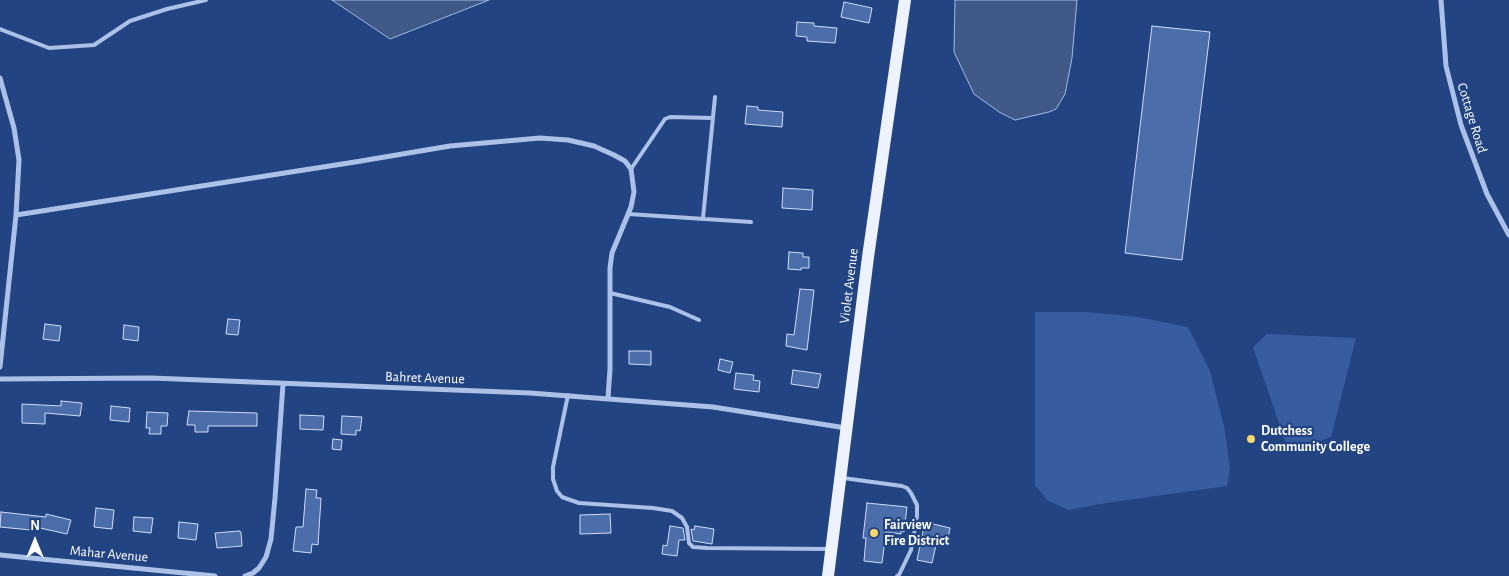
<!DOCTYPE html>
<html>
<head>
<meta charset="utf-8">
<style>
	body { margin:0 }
	#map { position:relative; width:1509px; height:576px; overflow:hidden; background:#234483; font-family:"Alegreya Sans",sans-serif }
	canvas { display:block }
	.north { position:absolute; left:10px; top:516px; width:50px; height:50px; -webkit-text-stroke:4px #234483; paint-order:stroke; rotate:0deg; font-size:14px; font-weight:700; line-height:20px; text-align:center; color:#fff }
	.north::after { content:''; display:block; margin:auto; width:18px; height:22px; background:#fff; clip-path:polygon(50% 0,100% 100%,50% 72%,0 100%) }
</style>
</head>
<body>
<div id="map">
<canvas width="1509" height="576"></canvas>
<div class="north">N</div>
</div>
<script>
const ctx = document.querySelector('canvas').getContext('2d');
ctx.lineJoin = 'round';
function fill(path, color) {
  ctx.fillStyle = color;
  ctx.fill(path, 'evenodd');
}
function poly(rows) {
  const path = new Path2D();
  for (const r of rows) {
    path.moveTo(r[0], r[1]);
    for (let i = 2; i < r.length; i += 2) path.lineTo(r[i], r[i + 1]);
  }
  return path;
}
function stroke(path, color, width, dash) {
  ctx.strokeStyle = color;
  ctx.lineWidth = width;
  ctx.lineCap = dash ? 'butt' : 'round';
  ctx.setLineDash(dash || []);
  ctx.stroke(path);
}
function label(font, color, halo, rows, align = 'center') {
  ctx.font = font + ' "Alegreya Sans",sans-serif';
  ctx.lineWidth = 4.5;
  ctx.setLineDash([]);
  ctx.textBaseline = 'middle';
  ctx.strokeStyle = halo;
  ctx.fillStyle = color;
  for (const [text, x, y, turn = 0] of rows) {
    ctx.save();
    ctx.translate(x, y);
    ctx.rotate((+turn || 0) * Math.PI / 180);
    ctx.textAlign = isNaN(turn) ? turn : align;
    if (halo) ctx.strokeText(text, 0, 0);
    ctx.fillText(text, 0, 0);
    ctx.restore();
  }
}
const green = poly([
	[1035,312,1087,312,1138,317,1188,327,1210,371,1224,426,1230,468,1227,486,1106,503,1069,510,1048,501,1035,485],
	[1267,334,1356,338,1331,437,1289,453,1253,347]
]);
const water = poly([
	[332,0,489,0,390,39,332,0],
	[955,0,1077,0,1072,58,1067,84,1065,94,1056,109,1049,112,1015,120,999,112,974,94,954,52,955,0]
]);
const building = poly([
	[844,2,872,8,869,23,841,17,844,2],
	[797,22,814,23,814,26,837,28,835,43,807,41,807,37,796,36,797,22],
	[1152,26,1210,32,1182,260,1125,253,1152,26],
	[747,106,758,107,758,110,783,112,782,127,745,124,747,106],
	[783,188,813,190,812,210,782,208,783,188],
	[789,252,803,253,803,257,809,257,809,268,801,268,801,270,788,269,789,252],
	[800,289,814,290,807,350,786,346,787,334,794,335,800,289],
	[228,319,240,320,238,335,226,334,228,319],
	[45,324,61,326,59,341,43,339,45,324],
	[124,325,139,327,138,341,123,339,124,325],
	[629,351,651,351,651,365,629,364,629,351],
	[720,359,733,362,730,373,718,370,720,359],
	[793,370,821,374,818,388,791,384,793,370],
	[736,373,754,375,753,380,760,381,759,392,734,389,736,373],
	[61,401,82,403,80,416,45,413,45,424,22,423,22,404,61,406,61,401],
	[111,406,130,408,129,422,110,420,111,406],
	[189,411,257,413,257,426,208,426,208,432,195,432,195,425,187,425,189,411],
	[147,412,168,413,167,426,161,426,161,434,149,434,150,428,146,428,147,412],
	[300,415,324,416,323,430,300,429,300,415],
	[342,416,362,417,360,431,356,430,356,435,341,434,342,416],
	[333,439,342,440,341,450,332,449,333,439],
	[306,489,317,490,316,498,321,498,318,545,312,544,311,553,293,551,296,527,303,527,306,489],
	[867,503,907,507,904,532,901,531,901,534,886,532,882,563,864,561,866,538,863,538,867,503],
	[96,508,114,510,112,529,94,527,96,508],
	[1,512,46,517,46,514,71,520,67,534,31,526,31,530,0,527,1,512],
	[610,514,611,533,580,534,580,515,610,514],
	[134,517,153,518,151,533,133,531,134,517],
	[179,522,198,524,196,540,178,538,179,522],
	[925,522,950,528,948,538,938,536,932,563,917,560,925,522],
	[670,526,683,528,685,540,679,540,677,556,662,554,663,545,667,546,670,526],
	[695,526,714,529,712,544,693,541,691,529,694,530,695,526],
	[239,531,241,532,242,546,217,548,215,533,239,531]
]);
const lane = poly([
	[0,29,49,48,94,45,130,21,167,9,206,0],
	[631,169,665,119,670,117,713,118],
	[628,214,751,222],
	[703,218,715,97],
	[610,293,670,307,699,320],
	[568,395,553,467,553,479,557,491,562,497,579,503,653,508,672,511,682,518,687,527,689,543,693,547,707,548,829,549],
	[843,478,902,486,907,488,911,493,917,505,917,516,911,550,899,575,897,576]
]);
const street = poly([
	[1441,0,1446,66,1461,125,1487,194,1509,235],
	[0,78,14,128,19,160,16,215,0,367],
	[16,215,355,162,450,146,540,138,568,140,594,146,614,155,625,161,631,169,634,192,631,207,612,253,610,268,610,369,608,398],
	[0,379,151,378,530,393,713,407,846,428],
	[0,555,215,576],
	[245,576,253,573,259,568,266,557,271,539,275,498,283,384]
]);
const primary = poly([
	[828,576,868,257,905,0]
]);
const markers = [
	[1251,439,5,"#f3d96e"],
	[874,533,5,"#f3d96e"]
];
const streetNames = [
	["Cottage Road",1472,118,73],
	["Violet Avenue",849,286,-83],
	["Bahret Avenue",425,378,2],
	["Mahar Avenue",109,554,5]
];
const poiNames = [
	["Dutchess",1261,431],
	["Community College",1261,447],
	["Fairview",884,525],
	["Fire District",884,541]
];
fill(green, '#375ca0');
fill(water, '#415987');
stroke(water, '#9fbbe9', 1);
fill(building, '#4b6eab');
stroke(building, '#cfddf6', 1);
stroke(lane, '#abc1e8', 4);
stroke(street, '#abc1e8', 5);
stroke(primary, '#edf2fe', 12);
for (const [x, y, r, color] of markers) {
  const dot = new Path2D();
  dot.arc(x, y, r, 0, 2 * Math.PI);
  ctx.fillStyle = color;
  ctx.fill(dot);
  stroke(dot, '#234483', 2);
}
label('14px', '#fff', '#234483', streetNames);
label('bold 14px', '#fff', '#234483', poiNames, 'left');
</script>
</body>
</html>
